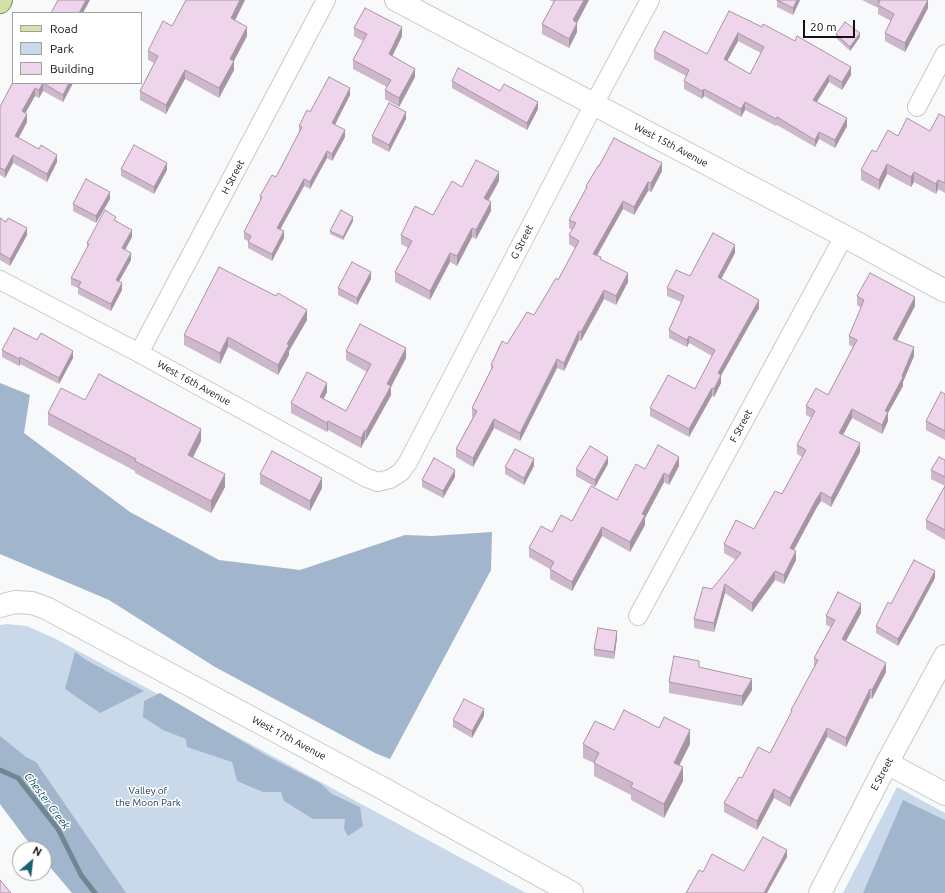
<!DOCTYPE html>
<html>
<head>
<meta charset="utf-8">
<style>
	body { margin:0 }
	#map { position:relative; width:945px; height:893px; overflow:hidden; background:#f8f9fa; font-family:Ubuntu,sans-serif }
	canvas { display:block }
	.legend { position:absolute; left:12px; top:12px; width:130px; height:72px; box-sizing:border-box; background:#fff; border:1px solid #a0a0a0; margin:0; padding:5px 7px; list-style:none; font-size:12px; color:#111112 }
	.legend li { display:flex; align-items:center; gap:8px; height:20px }
	.legend b { width:20px; border:1px solid #a0a0a0 }
	.north { position:absolute; left:12px; top:841px; width:40px; height:40px; box-sizing:border-box; background:#fff; border:1px solid #a0a0a0; border-radius:50%; rotate:28deg; font-size:11px; font-weight:700; line-height:16px; text-align:center; color:#111112 }
	.north::after { content:''; display:block; margin:auto; width:14px; height:18px; background:#17626e; clip-path:polygon(50% 0,100% 100%,50% 72%,0 100%) }
	.scale { position:absolute; left:803px; top:20px; width:52px; height:18px; box-sizing:border-box; border:2px solid #111112; border-top:0; padding-left:5px; font-size:12px; line-height:14px; white-space:nowrap; color:#111112; -webkit-text-stroke:3px #fff; paint-order:stroke }
</style>
</head>
<body>
<div id="map">
<canvas width="945" height="893"></canvas>
<ul class="legend">
<li><b style="height:5px;background:#d1e3a6"></b>Road</li>
<li><b style="height:11px;background:#cad9ea"></b>Park</li>
<li><b style="height:11px;background:#eed5eb"></b>Building</li>
</ul>
<div class="north">N</div>
<div class="scale">20 m</div>
</div>
<script>
const ctx = document.querySelector('canvas').getContext('2d');
ctx.lineJoin = 'round';
function fill(path, color) {
  ctx.fillStyle = color;
  ctx.fill(path, 'evenodd');
}
function poly(rows) {
  const path = new Path2D();
  for (const r of rows) {
    path.moveTo(r[0], r[1]);
    for (let i = 2; i < r.length; i += 2) path.lineTo(r[i], r[i + 1]);
  }
  return path;
}
function stroke(path, color, width, dash) {
  ctx.strokeStyle = color;
  ctx.lineWidth = width;
  ctx.lineCap = dash ? 'butt' : 'round';
  ctx.setLineDash(dash || []);
  ctx.stroke(path);
}
function label(font, color, halo, rows, align = 'center') {
  ctx.font = font + ' Ubuntu,sans-serif';
  ctx.lineWidth = 3;
  ctx.setLineDash([]);
  ctx.textBaseline = 'middle';
  ctx.strokeStyle = halo;
  ctx.fillStyle = color;
  for (const [text, x, y, turn = 0] of rows) {
    ctx.save();
    ctx.translate(x, y);
    ctx.rotate((+turn || 0) * Math.PI / 180);
    ctx.textAlign = isNaN(turn) ? turn : align;
    if (halo) ctx.strokeText(text, 0, 0);
    ctx.fillText(text, 0, 0);
    ctx.restore();
  }
}
const green = poly([
	[7,624,27,626,56,639,526,893,95,893,0,762,0,625],
	[897,787,945,813,945,893,843,893]
]);
const forest = poly([
	[0,383,30,395,24,433,130,512,219,560,300,570,405,535,432,536,492,532,491,570,390,759,375,753,215,667,109,600,0,554],
	[75,652,86,660,144,691,100,713,65,689],
	[160,693,271,758,320,783,332,794,360,807,363,826,348,836,344,829,345,819,313,819,284,801,281,792,263,792,237,781,232,762,187,747,186,739,163,730,143,717,144,701],
	[0,736,26,757,36,762,126,893,72,893,44,860,44,849,35,849,26,839,0,804],
	[903,800,945,820,945,893,863,893]
]);
const stream = poly([
	[0,770,18,778,58,829,81,875,95,893]
]);
const minor = poly([
	[917,107,945,54],
	[0,280,139,353,367,478,378,482,390,479,401,472,408,462,594,104,650,0],
	[139,353,326,0],
	[638,616,844,236]
]);
const tertiary = poly([
	[887,763,945,794]
]);
const secondary = poly([
	[396,0,844,236,945,291],
	[0,606,15,602,32,603,46,608,382,788,572,893],
	[820,893,887,763,945,656]
]);
const primary = poly([
	[0,2,1,0]
]);
const wall = poly([
	[245,0,235,20,247,36,234,61,234,70,219,98,185,79,166,114,140,100,140,91,154,63,148,60,148,51],
	[549,0,589,0,577,23,577,32,569,48,542,34,542,24,554,2],
	[777,0,800,0,793,15,777,7],
	[862,0,928,0,928,8,905,52,885,41,885,33,891,21,878,14,878,8],
	[729,11,851,75,842,90,829,82,817,102,847,126,835,148,819,139,815,147,777,125,776,126,745,110,741,117,704,96,702,99,684,89,684,81,686,76,654,59,654,51,707,54],
	[738,41,761,53,750,74,727,61],
	[354,28,402,36,392,56,415,77,399,107,385,99,385,90,387,87,353,69,353,60,363,41,354,36],
	[836,34,860,37,850,51,836,38],
	[13,77,13,83,73,83,63,102,43,91,39,98,35,96,25,113,27,122,19,138,57,162,47,182,13,163,5,178,0,175,0,107,13,83],
	[452,81,500,91,538,109,527,130,452,88],
	[350,95,335,125,345,137,332,161,327,158,310,189,304,186,280,230,284,238,272,261,248,248,248,241,244,239,244,232,260,201,260,196,276,177,299,133,299,126,310,112],
	[945,117,945,193,938,189,936,194,914,182,911,187,887,174,879,190,861,180,861,170,876,152,898,136,930,131],
	[406,119,389,152,372,143,372,136],
	[599,166,662,171,651,192,648,191,634,215,623,209,597,256,601,259,628,282,616,305,604,299,581,341,579,340,564,371,557,368,520,441,494,428,473,467,456,457,456,449,473,417,472,417,472,408,491,370,491,365,507,344,534,315,558,280,575,248,569,244,569,235,572,230,569,228,569,220,586,189,586,186],
	[121,169,167,170,154,194,121,176],
	[499,181,488,201,491,211,476,239,472,237,457,266,450,262,430,300,395,282,395,272,408,248,401,244,401,235,433,215,462,187],
	[110,199,96,223,73,211,73,204],
	[0,218,27,235,10,266,0,260],
	[353,221,343,240,330,234,330,231],
	[116,222,132,237,125,250,131,260,119,281,122,290,111,311,78,294,78,288,71,285,71,278,87,248,87,243],
	[735,253,721,279,759,308,721,375,721,383,714,397,712,396,689,437,650,416,650,408,695,389,712,356,689,343,687,347,669,338,669,330,681,302,667,296,667,288],
	[371,279,357,305,338,295,338,288],
	[857,296,915,306,897,340,914,356,903,382,903,386,888,413,888,421,882,434,852,418,843,435,860,452,831,507,821,501,817,507,794,550,796,560,784,584,775,580,752,612,725,593,714,632,694,628,694,619,736,560,724,553,724,544,754,529,782,494,802,457,797,454,797,445,812,418,806,415,806,406,828,395,853,347,849,345,849,336,861,308,857,305],
	[307,320,289,351,289,355,278,375,228,347,220,364,184,345,184,335],
	[37,340,73,358,59,384,20,364,19,366,2,357,2,350],
	[346,351,406,358,391,387,391,395,366,440,365,440,361,448,328,430,327,432,291,413,291,403,327,392,323,399,346,411,367,372,346,360],
	[945,394,945,440,926,430,926,421],
	[85,400,201,441,193,457,225,487,211,513,135,473,135,471,48,425,48,413],
	[945,460,945,540,926,529,926,520,945,486,931,479,931,470],
	[608,464,595,487,576,476,576,469],
	[534,466,524,485,505,474,505,467],
	[679,466,669,485,664,482,645,518,645,525,630,552,602,536,572,591,550,579,550,569,529,557,529,548,552,532,572,521,617,500,645,469],
	[260,474,322,488,310,511,260,484],
	[455,477,443,498,422,487,422,480],
	[935,578,912,621,898,646,876,633,876,626,891,604],
	[861,613,846,641,886,672,872,699,870,698,846,747,827,737,790,807,774,798,757,830,724,812,724,803,742,778,770,753,791,714,791,710,814,667,814,658,831,627,826,625,826,616],
	[617,638,614,659,594,656,594,649],
	[699,667,752,690,742,706,669,693,669,682],
	[484,716,472,738,453,727,453,720],
	[614,730,690,744,679,765,683,781,664,818,631,800,631,795,594,776,594,763,583,758,583,744]
]);
const shadedWall = poly([
	[86,0,90,0,83,13,79,13],
	[240,0,245,0,231,28,231,18],
	[584,0,589,0,573,30,573,20],
	[797,0,800,0,793,15,793,8],
	[928,0,928,8,905,52,905,43],
	[577,23,577,32,569,48,569,39],
	[247,27,247,36,230,68,230,59],
	[402,27,402,36,389,63,389,54],
	[738,33,738,41,724,67,724,59],
	[860,33,860,37,850,51,850,47],
	[234,61,234,70,219,98,219,88],
	[851,67,851,75,842,90,842,82],
	[415,69,415,77,399,107,399,98],
	[185,70,185,79,166,114,166,105],
	[829,75,829,82,813,108,813,100],
	[43,83,43,91,39,98,39,90],
	[69,83,73,83,63,102,63,95],
	[35,88,35,96,22,119,22,111],
	[350,88,350,95,332,130,332,123],
	[704,89,704,96,702,99,702,91],
	[538,102,538,109,527,130,527,123],
	[745,102,745,110,741,117,741,109],
	[406,112,406,119,389,152,389,145],
	[27,114,27,122,15,144,15,136],
	[847,118,847,126,835,148,835,140],
	[345,130,345,137,332,161,332,154],
	[819,132,819,139,815,147,815,140],
	[327,151,327,158,310,189,310,182],
	[13,155,13,163,5,178,5,170],
	[57,155,57,162,47,182,47,174],
	[167,163,167,170,154,194,154,187],
	[662,163,662,171,651,192,651,183],
	[887,164,887,174,879,190,879,180],
	[499,172,499,181,484,208,484,198],
	[914,172,914,182,911,187,911,177],
	[304,179,304,186,277,235,277,228],
	[938,180,938,189,936,194,936,184],
	[648,182,648,191,634,215,634,207],
	[110,192,110,199,96,223,96,216],
	[623,201,623,209,593,262,593,254],
	[491,202,491,211,476,239,476,230],
	[353,217,353,221,343,240,343,237],
	[27,228,27,235,10,266,10,259],
	[472,228,472,237,457,266,457,256],
	[132,230,132,237,122,255,122,248],
	[284,231,284,238,272,261,272,254],
	[735,245,735,253,718,285,718,277],
	[131,253,131,260,116,287,116,280],
	[450,253,450,262,430,300,430,291],
	[371,272,371,279,357,305,357,298],
	[628,273,628,282,616,305,616,296],
	[122,283,122,290,111,311,111,304],
	[604,290,604,299,581,341,581,332],
	[915,297,915,306,893,348,893,339],
	[759,300,759,308,718,381,718,373],
	[307,310,307,320,289,351,289,355,278,375,278,365,287,344],
	[579,331,579,340,564,371,564,363],
	[689,336,689,343,687,347,687,340],
	[228,337,228,347,220,364,220,353],
	[914,347,914,356,903,382,903,386,888,413,888,421,882,434,882,425,885,411,902,376],
	[406,348,406,358,391,387,391,395,366,440,366,431,387,384],
	[73,351,73,358,59,384,59,378],
	[20,357,20,364,19,366,19,359],
	[557,359,557,368,520,441,520,433],
	[721,375,721,383,714,397,714,389],
	[327,383,327,392,320,406,320,397],
	[712,388,712,396,689,437,689,429],
	[852,409,852,418,839,442,839,433],
	[494,419,494,428,473,467,473,458],
	[328,421,328,430,327,432,327,423],
	[201,429,201,441,188,467,188,455],
	[365,430,365,440,361,448,361,438],
	[860,443,860,452,831,507,831,498],
	[608,457,608,464,595,487,595,480],
	[679,457,679,466,669,485,669,476],
	[534,459,534,466,524,485,524,478],
	[455,470,455,477,443,498,443,491],
	[664,473,664,482,645,518,645,525,630,552,630,542,642,514],
	[225,474,225,487,211,513,211,501],
	[322,478,322,488,310,511,310,501],
	[821,492,821,501,817,507,817,498],
	[817,498,817,507,790,557,790,548],
	[602,527,602,536,572,591,572,582],
	[796,551,796,560,784,584,784,575],
	[775,571,775,580,752,612,752,603],
	[935,571,935,578,912,621,898,646,898,639],
	[725,584,725,593,714,632,714,623],
	[861,604,861,613,842,648,842,639],
	[617,631,617,638,614,659,614,652],
	[886,663,886,672,872,699,872,690],
	[752,679,752,690,742,706,742,696],
	[870,689,870,698,846,747,846,738],
	[484,709,484,716,472,738,472,731],
	[827,728,827,737,790,807,790,798],
	[690,730,690,744,674,776,674,763],
	[683,767,683,781,664,818,664,804],
	[774,789,774,798,757,830,757,821],
	[787,850,787,857,767,893,764,893]
]);
const building = poly([
	[58,0,86,0,79,13,51,13,58,0],
	[186,0,240,0,231,18,247,27,230,59,234,61,219,88,185,70,166,105,140,91,158,56,148,51,163,21,172,26,186,0],
	[555,0,584,0,573,20,577,23,569,39,542,24,555,0],
	[777,0,797,0,793,8,777,0],
	[878,0,928,0,905,43,885,33,894,14,878,5,880,1,878,0],
	[365,8,402,27,389,54,415,69,399,98,385,90,391,80,353,60,367,34,354,28,365,8],
	[729,11,762,27,763,24,795,41,797,36,851,67,842,82,829,75,813,100,847,118,835,140,819,132,815,140,777,117,776,119,745,102,741,109,704,89,702,91,684,81,689,70,654,51,664,31,707,54,729,11],
	[738,33,764,47,750,74,724,59,738,33],
	[845,22,860,33,850,47,836,34,845,22],
	[458,68,500,91,504,84,538,102,527,123,452,81,458,68],
	[329,77,350,88,332,123,345,130,332,154,327,151,310,182,304,179,277,228,284,231,272,254,248,242,251,236,244,232,262,197,260,196,272,175,276,177,302,127,299,126,307,110,310,112,329,77],
	[13,82,13,83,69,83,63,95,43,83,39,90,35,88,22,111,27,114,15,136,39,149,41,145,57,155,47,174,13,155,5,170,0,168,0,107,13,82],
	[389,103,406,112,389,145,372,136,389,103],
	[939,114,945,117,945,183,938,180,936,184,914,172,911,177,887,164,879,180,861,170,872,150,876,152,888,130,898,136,907,118,930,131,939,114],
	[614,138,662,163,651,183,648,182,634,207,623,201,593,254,601,257,600,259,628,273,616,296,604,290,581,332,579,331,564,363,557,359,520,433,494,419,473,458,456,449,477,411,472,408,493,366,491,365,502,341,507,344,527,312,534,315,556,278,558,280,579,241,569,235,576,223,569,220,587,187,586,186,598,166,599,166,614,138],
	[134,145,167,163,154,187,121,169,134,145],
	[476,160,499,172,484,198,491,202,476,230,472,228,457,256,450,253,430,291,395,272,412,241,401,235,415,206,433,215,452,181,462,187,476,160],
	[86,179,110,192,96,216,73,204,86,179],
	[105,210,116,217,114,220,132,230,122,248,131,253,116,280,122,283,111,304,78,287,81,282,71,278,89,244,87,243,105,210],
	[341,210,353,217,343,237,330,231,341,210],
	[0,218,6,222,8,218,27,228,10,259,0,253,0,218],
	[713,233,735,245,718,277,759,300,718,373,721,375,714,389,712,388,689,429,650,408,668,375,695,389,715,350,689,336,687,340,669,330,684,296,667,288,676,270,690,276,713,233],
	[352,262,371,272,357,298,338,288,352,262],
	[219,267,276,296,278,293,307,310,287,344,289,345,278,365,228,337,220,353,184,335,219,267],
	[870,273,915,297,893,339,914,347,902,376,903,377,885,411,888,412,882,425,852,409,839,433,860,443,831,498,821,492,817,498,790,548,796,551,784,575,775,571,752,603,725,584,714,623,694,619,703,587,712,589,741,553,724,544,736,520,754,529,775,491,782,494,806,450,797,445,815,411,806,406,816,388,828,395,857,340,849,336,864,300,857,296,870,273],
	[360,324,406,348,387,384,391,386,366,431,365,430,361,438,328,421,327,423,291,403,307,372,327,383,320,397,346,411,371,364,346,351,360,324],
	[14,328,37,340,41,333,73,351,59,378,20,357,19,359,2,350,14,328],
	[99,374,201,429,188,455,225,474,211,501,135,461,136,459,48,413,61,388,85,400,99,374],
	[941,392,945,394,945,431,926,421,941,392],
	[658,445,679,457,669,476,664,473,642,514,645,515,630,542,602,527,572,582,550,569,554,562,529,548,541,526,552,532,561,515,572,521,591,486,617,500,636,464,645,469,658,445],
	[590,446,608,457,595,480,576,469,590,446],
	[515,449,534,459,524,478,505,467,515,449],
	[272,451,322,478,310,501,260,474,272,451],
	[939,457,945,460,945,477,931,470,939,457],
	[434,458,455,470,443,491,422,480,434,458],
	[945,486,945,530,926,520,945,486],
	[914,560,935,571,912,614,898,639,876,626,888,602,891,604,914,560],
	[838,592,861,604,842,639,886,663,872,690,870,689,846,738,827,728,790,798,774,789,757,821,724,803,739,777,742,778,758,747,770,753,792,711,791,710,818,660,814,658,835,620,826,616,838,592],
	[598,628,617,631,614,652,594,649,598,628],
	[674,656,699,661,699,667,752,679,742,696,669,682,674,656],
	[464,699,484,709,472,731,453,720,464,699],
	[624,710,659,728,664,717,690,730,674,763,683,767,664,804,631,787,633,783,594,763,599,753,583,744,595,721,614,730,624,710],
	[763,837,787,850,764,893,686,893,699,870,703,872,712,854,744,871,763,837],
	[0,880,11,893,0,893,0,880]
]);
const streetNames = [
	["West 15th Avenue",671,145,28],
	["H Street",233,177,-62],
	["G Street",522,242,-63],
	["West 16th Avenue",194,383,29],
	["F Street",741,426,-62],
	["West 17th Avenue",289,738,28],
	["E Street",882,774,-62]
];
const parkNames = [
	["Valley of",148,791],
	["the Moon Park",148,803]
];
const waterNames = [
	["Chester Creek",47,801,53]
];
fill(green, '#cad9ea');
fill(forest, '#a1b5cc');
stroke(stream, '#708690', 5);
stroke(minor, '#c7c8c9', 20);
stroke(tertiary, '#c7c8c9', 24);
stroke(secondary, '#c7c8c9', 24);
stroke(primary, '#7a8e4c', 24);
stroke(minor, '#fff', 18);
stroke(tertiary, '#fff', 22);
stroke(secondary, '#fff', 22);
stroke(primary, '#d1e3a6', 22);
fill(wall, '#cdb7ca');
fill(shadedWall, '#a795a4');
fill(building, '#eed5eb');
stroke(building, '#a795a4', 1);
label('10px', '#111112', '#fff', streetNames);
label('10px', '#113051', '#fff', parkNames);
label('italic 11px', '#0e4f64', '#fff', waterNames);
</script>
</body>
</html>
